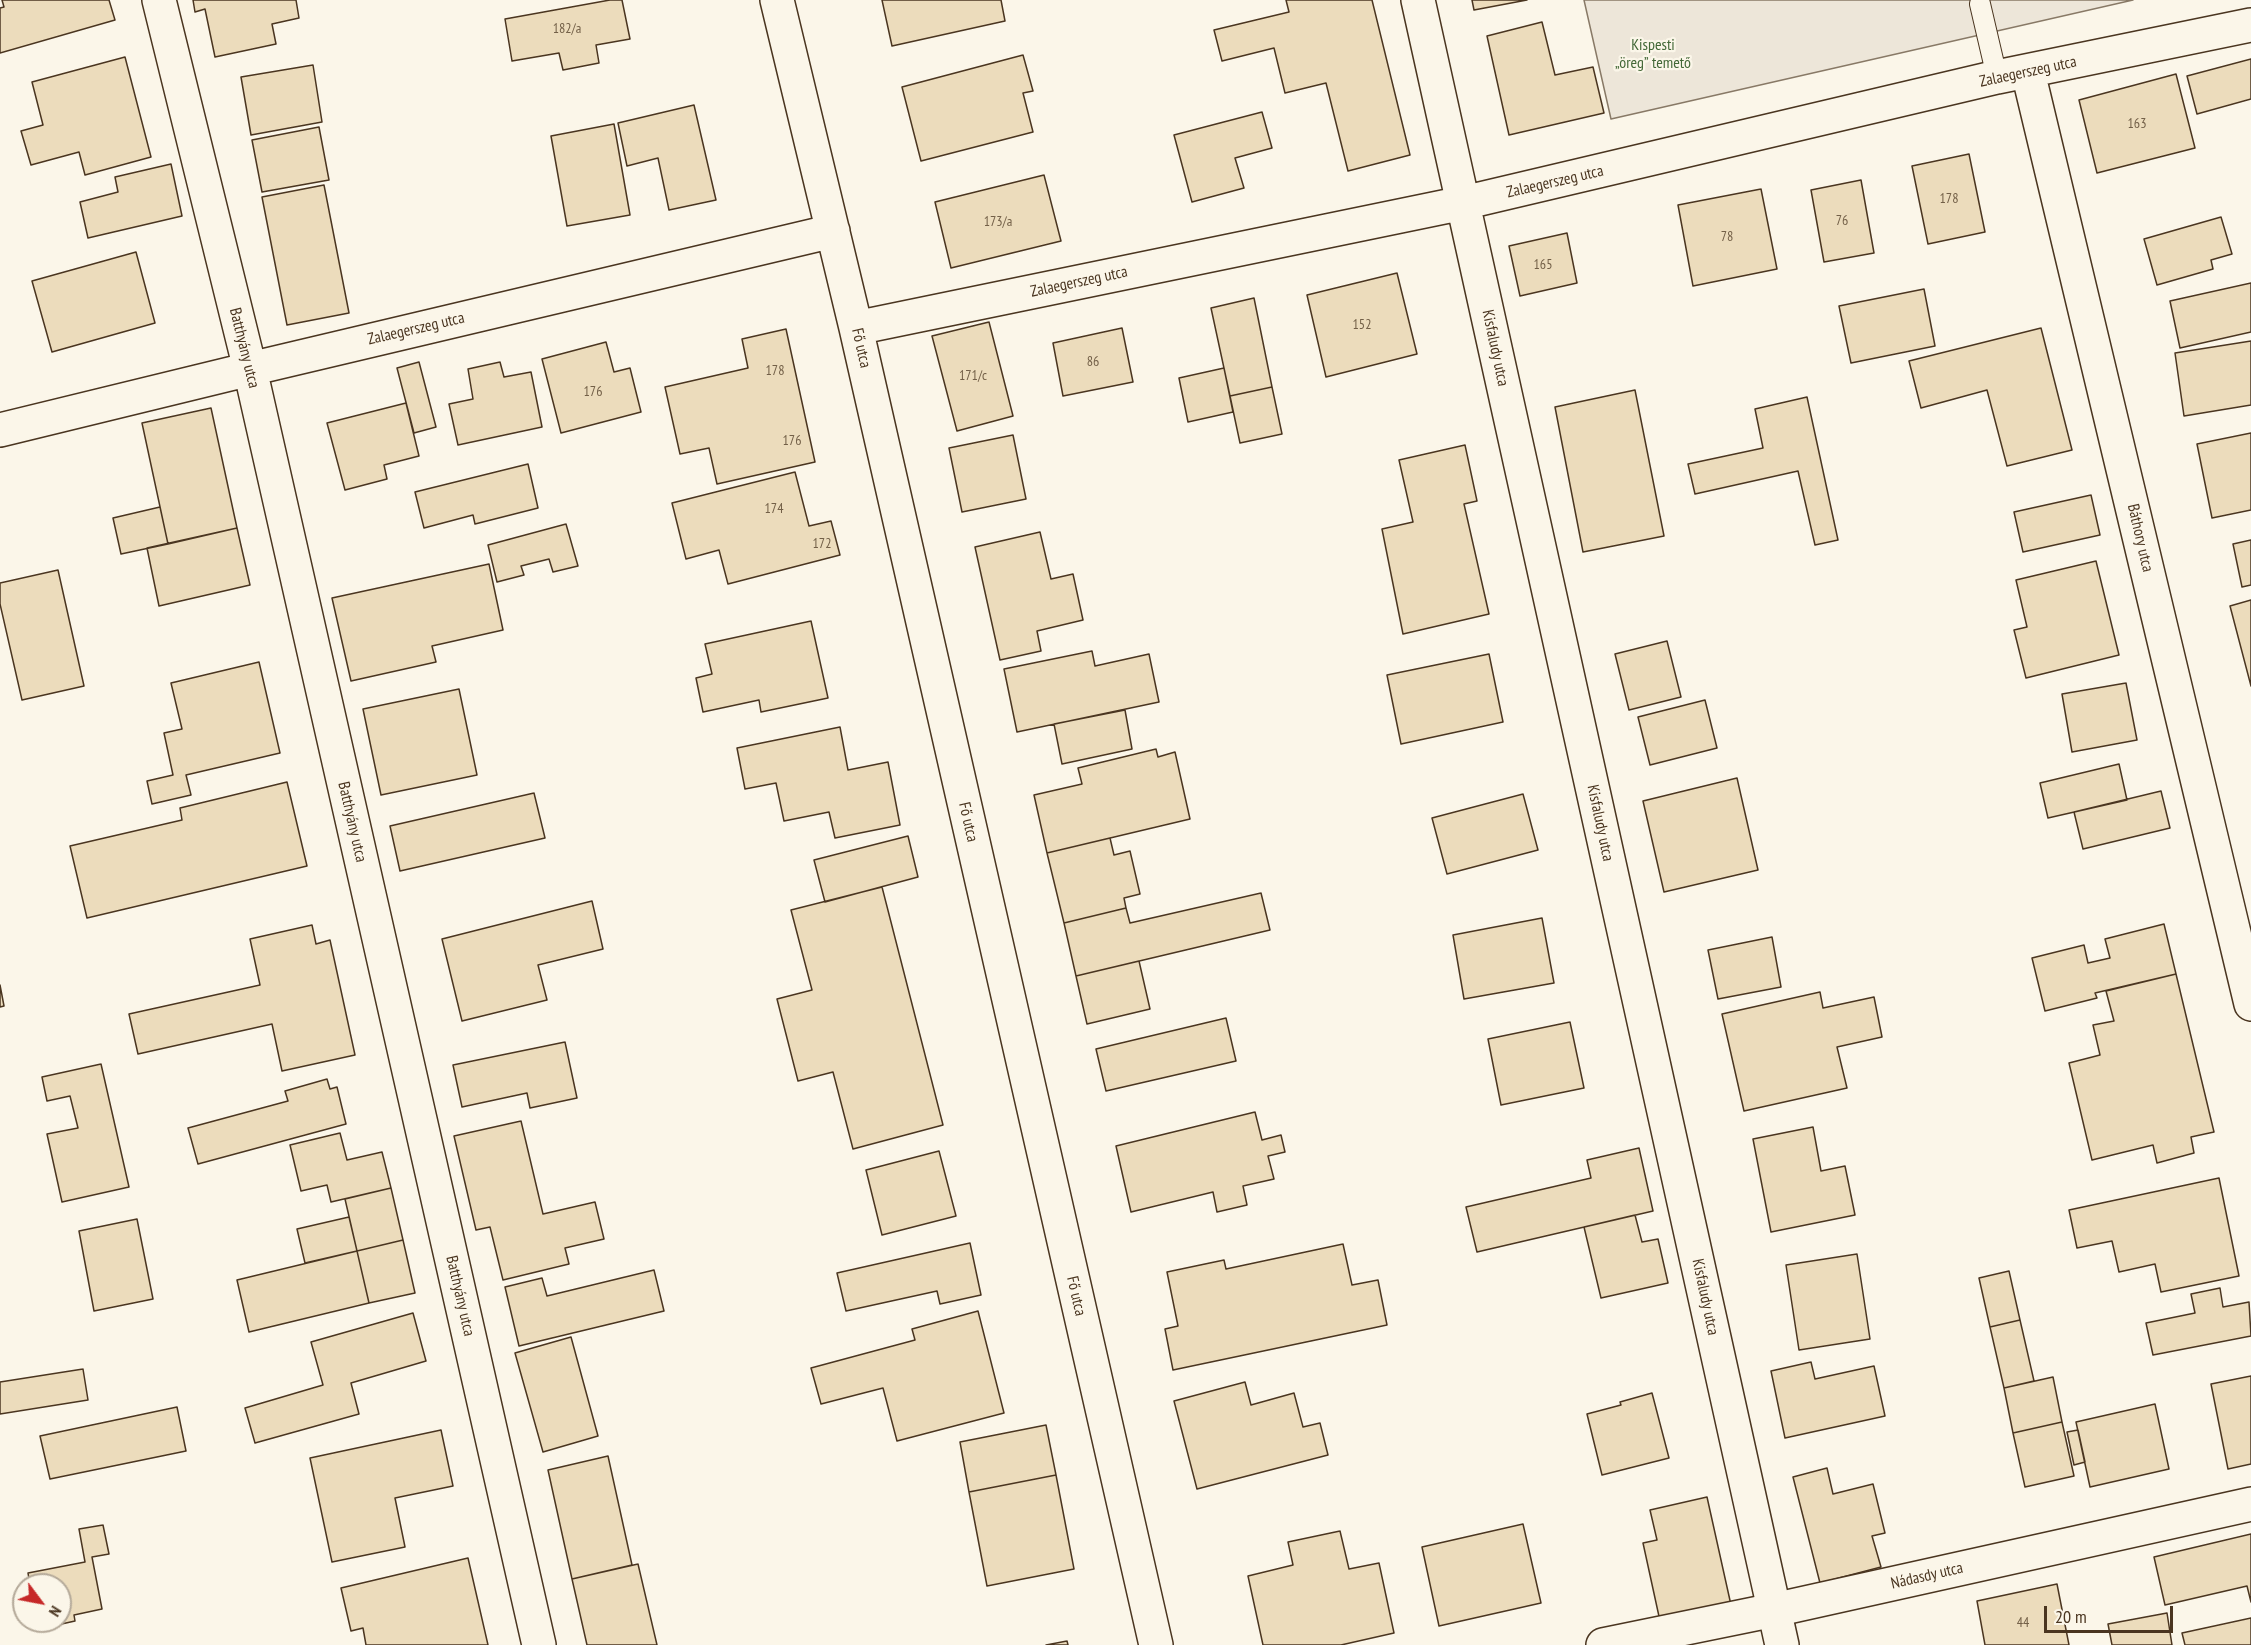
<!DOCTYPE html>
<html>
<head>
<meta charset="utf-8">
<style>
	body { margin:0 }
	#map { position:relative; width:2251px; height:1645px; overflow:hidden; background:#fbf6e9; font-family:"PT Sans Narrow",sans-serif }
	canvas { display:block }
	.north { position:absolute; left:12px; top:1573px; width:60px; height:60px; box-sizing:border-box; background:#fbf6e9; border:2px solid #b4a999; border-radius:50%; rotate:122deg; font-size:16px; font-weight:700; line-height:24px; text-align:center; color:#4a3520 }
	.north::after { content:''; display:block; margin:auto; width:21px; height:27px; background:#c62828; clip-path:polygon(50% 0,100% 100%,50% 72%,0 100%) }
	.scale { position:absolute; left:2044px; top:1606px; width:129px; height:27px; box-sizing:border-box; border:3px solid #4a3520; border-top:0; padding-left:8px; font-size:18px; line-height:21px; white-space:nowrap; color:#4a3520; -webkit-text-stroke:4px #fbf6e9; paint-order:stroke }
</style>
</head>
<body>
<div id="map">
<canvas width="2251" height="1645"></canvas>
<div class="north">N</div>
<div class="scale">20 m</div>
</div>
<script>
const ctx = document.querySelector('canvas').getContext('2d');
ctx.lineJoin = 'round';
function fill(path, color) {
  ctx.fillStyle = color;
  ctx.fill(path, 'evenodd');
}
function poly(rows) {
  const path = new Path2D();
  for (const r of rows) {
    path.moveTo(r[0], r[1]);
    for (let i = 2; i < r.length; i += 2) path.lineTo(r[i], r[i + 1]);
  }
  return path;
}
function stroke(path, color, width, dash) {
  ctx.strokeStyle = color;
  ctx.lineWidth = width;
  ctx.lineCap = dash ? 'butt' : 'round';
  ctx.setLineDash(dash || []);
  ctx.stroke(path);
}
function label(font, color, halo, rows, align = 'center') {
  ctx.font = font + ' "PT Sans Narrow",sans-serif';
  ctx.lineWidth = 4.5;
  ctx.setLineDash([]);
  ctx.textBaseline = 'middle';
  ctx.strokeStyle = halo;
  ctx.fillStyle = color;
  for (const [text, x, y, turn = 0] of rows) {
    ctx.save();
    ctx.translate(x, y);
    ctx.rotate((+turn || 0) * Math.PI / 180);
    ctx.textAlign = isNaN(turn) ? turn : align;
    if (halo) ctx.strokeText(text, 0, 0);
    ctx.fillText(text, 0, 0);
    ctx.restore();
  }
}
const green = poly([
	[1584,0,2133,0,1611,119,1584,0]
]);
const building = poly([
	[2,0,109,0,115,20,0,53,0,8,4,7,2,0],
	[193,0,296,0,299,18,272,24,276,44,215,57,205,9,195,12,193,0],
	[610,0,622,0,630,39,596,45,599,63,563,70,559,53,512,61,505,19,610,0],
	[882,0,1001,0,1005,21,892,46,882,0],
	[1286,0,1372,0,1410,155,1348,171,1326,83,1285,93,1274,48,1222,61,1214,30,1289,12,1286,0],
	[1472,0,1527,0,1474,10,1472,0],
	[1542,22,1555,75,1593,67,1604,113,1509,135,1487,36,1542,22],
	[1023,55,1033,91,1023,93,1033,132,921,161,902,87,1023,55],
	[125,57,151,157,85,175,79,152,31,165,21,131,43,125,32,82,125,57],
	[2251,59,2251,99,2197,114,2187,76,2251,59],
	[313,65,322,122,251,135,241,77,313,65],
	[2176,74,2195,148,2097,173,2079,100,2176,74],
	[694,105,716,200,669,210,658,158,627,166,618,123,694,105],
	[1262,112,1272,148,1235,158,1244,188,1192,202,1174,135,1262,112],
	[614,124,630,215,567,226,551,136,614,124],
	[319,127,329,180,262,192,252,140,319,127],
	[1969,154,1985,232,1928,244,1912,166,1969,154],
	[171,164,182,216,88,238,80,202,118,192,115,177,171,164],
	[1044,175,1061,241,951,268,935,202,1044,175],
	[1861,180,1874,253,1824,262,1811,190,1861,180],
	[324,185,349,313,287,325,262,197,324,185],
	[1761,189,1777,269,1693,286,1678,205,1761,189],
	[2221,217,2232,254,2211,260,2213,269,2157,285,2144,239,2221,217],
	[1567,233,1577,283,1520,296,1509,246,1567,233],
	[136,252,155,323,52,352,32,281,136,252],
	[1397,273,1417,354,1326,377,1307,295,1397,273],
	[2251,283,2251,332,2180,348,2170,301,2251,283],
	[1924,289,1935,346,1851,363,1839,306,1924,289],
	[1254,298,1272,387,1230,396,1211,308,1254,298],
	[989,322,1013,416,957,431,932,336,989,322],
	[1122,328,1133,382,1063,396,1053,343,1122,328],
	[2041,328,2072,450,2007,466,1987,390,1921,408,1909,361,2041,328],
	[786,329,815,462,717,484,709,448,680,454,665,387,748,368,742,339,786,329],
	[2251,341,2251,405,2184,416,2175,353,2251,341],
	[606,342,614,372,630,368,641,412,561,433,542,359,606,342],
	[419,362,436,427,414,433,397,368,419,362],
	[500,362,504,377,531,372,542,427,458,445,449,404,473,399,468,369,500,362],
	[1224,368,1233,412,1188,422,1179,378,1224,368],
	[1272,387,1282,434,1240,443,1230,396,1272,387],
	[1635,390,1664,536,1583,552,1555,407,1635,390],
	[1807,397,1838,540,1815,545,1798,471,1695,494,1688,464,1763,448,1755,409,1807,397],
	[406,403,419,456,384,465,387,479,345,490,327,423,406,403],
	[211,408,237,528,168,544,142,423,211,408],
	[2251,433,2251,510,2212,518,2197,444,2251,433],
	[1013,435,1026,499,962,512,949,448,1013,435],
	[1465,445,1477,501,1464,504,1489,614,1403,634,1382,529,1413,522,1399,460,1465,445],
	[528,464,538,508,475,524,473,515,424,528,415,492,528,464],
	[795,472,809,526,831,521,840,555,728,584,719,550,686,559,672,503,795,472],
	[2091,495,2100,535,2023,552,2014,512,2091,495],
	[160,507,168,544,121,554,113,518,160,507],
	[566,524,578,566,553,572,549,559,521,566,524,575,497,582,488,545,566,524],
	[237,528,250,585,159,606,147,548,237,528],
	[1040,532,1051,579,1073,574,1083,620,1037,631,1041,651,1000,660,975,547,1040,532],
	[2251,540,2251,585,2242,587,2233,544,2251,540],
	[2096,561,2119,655,2026,678,2014,630,2027,627,2016,580,2096,561],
	[489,564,503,630,432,646,436,662,351,681,332,598,489,564],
	[58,570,84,686,22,700,0,604,0,583,58,570],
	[2251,600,2251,686,2230,606,2251,600],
	[811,621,828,698,761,712,759,700,703,712,696,678,712,674,705,644,811,621],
	[1667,641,1681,697,1629,710,1615,654,1667,641],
	[1092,651,1095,666,1149,654,1159,702,1017,732,1004,669,1092,651],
	[1489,654,1503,722,1401,744,1387,675,1489,654],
	[259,662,280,753,186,775,191,795,152,804,147,781,173,775,164,733,182,729,171,683,259,662],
	[2126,683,2137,740,2072,752,2062,694,2126,683],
	[459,689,477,775,381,795,363,709,459,689],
	[1705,700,1717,748,1650,765,1638,717,1705,700],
	[1125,710,1132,749,1062,764,1054,724,1125,710],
	[840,727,848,770,888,762,900,825,835,838,829,812,784,821,776,783,745,789,737,748,840,727],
	[1156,749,1158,757,1175,752,1190,819,1047,853,1034,795,1082,784,1078,768,1156,749],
	[2119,764,2127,800,2048,818,2040,783,2119,764],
	[1737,778,1758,870,1664,892,1643,801,1737,778],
	[287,782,307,866,87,918,70,846,182,820,180,808,287,782],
	[2161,791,2170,828,2083,849,2074,812,2161,791],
	[534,793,545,838,400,871,390,826,534,793],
	[1523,794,1538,850,1447,874,1432,818,1523,794],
	[908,836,918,877,825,902,814,860,908,836],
	[1110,838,1114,855,1130,851,1140,894,1124,898,1126,908,1064,923,1047,853,1110,838],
	[882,887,943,1125,853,1149,833,1072,798,1081,777,999,812,990,791,910,882,887],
	[1261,893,1270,930,1076,976,1064,923,1126,908,1130,923,1261,893],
	[592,901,603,949,538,965,547,1000,462,1021,442,939,592,901],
	[1542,918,1554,983,1464,999,1453,935,1542,918],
	[2164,924,2176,974,2095,993,2097,998,2045,1011,2032,958,2084,945,2088,963,2110,958,2105,939,2164,924],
	[312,925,316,944,330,940,355,1055,282,1071,272,1024,138,1054,129,1014,260,985,250,939,312,925],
	[1772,937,1781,987,1718,999,1708,950,1772,937],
	[1139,961,1150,1009,1087,1024,1076,976,1139,961],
	[2176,974,2214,1132,2191,1137,2194,1153,2157,1163,2153,1145,2092,1160,2069,1063,2100,1055,2093,1025,2114,1021,2106,991,2176,974],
	[0,985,4,1006,0,1007,0,985],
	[1820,992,1823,1008,1874,997,1882,1037,1837,1047,1847,1088,1744,1111,1722,1014,1820,992],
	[1226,1018,1236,1061,1106,1091,1096,1049,1226,1018],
	[1570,1022,1584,1088,1501,1105,1488,1039,1570,1022],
	[565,1042,577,1098,530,1108,527,1093,462,1107,453,1065,565,1042],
	[101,1064,129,1187,62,1202,47,1134,78,1128,70,1096,47,1101,42,1077,101,1064],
	[327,1079,330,1089,337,1087,346,1124,198,1164,188,1128,288,1101,285,1091,327,1079],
	[1255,1112,1262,1140,1281,1135,1285,1152,1268,1156,1274,1179,1243,1186,1247,1205,1217,1212,1213,1192,1131,1212,1116,1146,1255,1112],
	[521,1121,543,1214,595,1202,604,1239,565,1248,569,1264,503,1280,490,1227,476,1230,454,1136,521,1121],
	[1813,1127,1821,1171,1845,1166,1855,1215,1771,1232,1753,1139,1813,1127],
	[340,1133,347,1160,382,1152,391,1188,331,1202,327,1185,301,1191,290,1145,340,1133],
	[1639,1148,1653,1211,1477,1252,1466,1207,1591,1178,1587,1160,1639,1148],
	[939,1151,956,1216,882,1235,866,1170,939,1151],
	[2219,1178,2239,1276,2161,1292,2155,1264,2119,1272,2112,1241,2077,1248,2069,1210,2219,1178],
	[391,1188,403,1240,357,1251,345,1199,391,1188],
	[1635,1215,1642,1242,1658,1239,1668,1283,1601,1298,1584,1227,1635,1215],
	[349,1217,357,1251,305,1263,297,1229,349,1217],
	[137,1219,153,1299,94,1311,79,1231,137,1219],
	[403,1240,415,1293,369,1303,357,1251,403,1240],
	[970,1243,981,1295,940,1304,937,1291,846,1311,837,1273,970,1243],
	[1343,1244,1352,1285,1378,1280,1387,1325,1173,1370,1165,1329,1178,1326,1167,1272,1224,1260,1226,1269,1343,1244],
	[357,1251,369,1303,249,1332,237,1280,357,1251],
	[1857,1254,1870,1339,1799,1350,1786,1265,1857,1254],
	[654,1270,664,1311,519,1346,505,1287,542,1278,547,1296,654,1270],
	[2009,1271,2020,1320,1990,1327,1979,1278,2009,1271],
	[2220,1288,2223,1307,2249,1302,2251,1336,2153,1355,2146,1323,2195,1313,2191,1294,2220,1288],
	[978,1311,1004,1413,897,1441,883,1388,821,1404,811,1368,915,1340,912,1329,978,1311],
	[413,1313,426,1361,351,1383,359,1414,255,1443,245,1408,323,1385,311,1342,413,1313],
	[2020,1320,2034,1381,2004,1388,1990,1327,2020,1320],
	[571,1337,598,1436,543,1452,515,1353,571,1337],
	[1811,1362,1815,1379,1874,1366,1885,1416,1785,1438,1771,1371,1811,1362],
	[83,1369,88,1400,0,1414,0,1382,83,1369],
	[2251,1376,2251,1464,2228,1469,2211,1384,2251,1376],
	[2053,1377,2062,1422,2013,1433,2004,1388,2053,1377],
	[1245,1382,1251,1405,1294,1393,1303,1427,1320,1423,1328,1455,1197,1489,1174,1401,1245,1382],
	[1652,1393,1669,1458,1602,1475,1587,1414,1621,1405,1620,1402,1652,1393],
	[2155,1404,2169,1469,2090,1487,2076,1422,2155,1404],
	[177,1407,186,1451,50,1479,40,1436,177,1407],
	[2062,1422,2074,1476,2025,1487,2013,1433,2062,1422],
	[1046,1425,1056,1475,969,1492,960,1442,1046,1425],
	[441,1430,453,1486,395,1498,405,1547,332,1562,310,1458,441,1430],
	[2078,1430,2085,1462,2074,1465,2067,1432,2078,1430],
	[608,1456,632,1565,572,1579,548,1470,608,1456],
	[1827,1468,1833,1494,1873,1484,1885,1533,1872,1536,1881,1567,1820,1583,1793,1477,1827,1468],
	[1056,1475,1074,1569,987,1586,969,1492,1056,1475],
	[1707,1497,1731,1605,1660,1621,1643,1543,1657,1540,1650,1510,1707,1497],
	[1523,1524,1541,1603,1439,1626,1422,1547,1523,1524],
	[103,1525,109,1554,92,1557,102,1609,74,1615,75,1621,39,1629,37,1621,60,1621,60,1585,30,1585,28,1573,85,1562,79,1529,103,1525],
	[1340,1531,1349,1569,1379,1563,1394,1633,1341,1645,1263,1645,1248,1576,1293,1565,1288,1542,1340,1531],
	[2251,1534,2251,1602,2247,1586,2165,1605,2154,1557,2251,1534],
	[468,1558,488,1645,366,1645,363,1628,351,1631,341,1588,468,1558],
	[638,1564,657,1645,587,1645,572,1579,638,1564],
	[2057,1584,2069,1645,1985,1645,1977,1601,2057,1584],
	[2167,1613,2172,1645,2112,1645,2108,1624,2167,1613],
	[2251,1618,2251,1645,2185,1645,2182,1633,2251,1618],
	[1067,1641,1068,1645,1046,1645,1067,1641]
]);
const lane = poly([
	[1980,4,1997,77]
]);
const street = poly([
	[159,0,250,369,539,1645],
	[777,0,856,328,1156,1645],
	[1418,0,1782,1645],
	[2028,72,2251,1004],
	[856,328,1463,203,1997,77,2251,25],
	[0,430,250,369,833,231]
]);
const secondary = poly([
	[1603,1645,1774,1610,2251,1504]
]);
const numberNames = [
	["182/a",567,29],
	["163",2137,124],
	["178",1949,199],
	["76",1842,221],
	["173/a",998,222],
	["78",1727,237],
	["165",1543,265],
	["152",1362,325],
	["86",1093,362],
	["178",775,371],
	["171/c",973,376],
	["176",593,392],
	["176",792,441],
	["174",774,509],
	["172",822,544],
	["44",2023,1623]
];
const parkNames = [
	["Kispesti",1653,45],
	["„öreg” temető",1653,63]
];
const streetNames = [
	["Zalaegerszeg utca",2028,72,-12],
	["Zalaegerszeg utca",1555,182,-13],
	["Zalaegerszeg utca",1079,282,-12],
	["Zalaegerszeg utca",416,329,-13],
	["Batthyány utca",244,348,76],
	["Fő utca",861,348,77],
	["Kisfaludy utca",1495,348,78],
	["Báthory utca",2140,538,77],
	["Batthyány utca",352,822,77],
	["Fő utca",968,822,77],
	["Kisfaludy utca",1600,823,78],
	["Batthyány utca",460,1296,77],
	["Fő utca",1076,1296,77],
	["Kisfaludy utca",1705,1297,78],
	["Nádasdy utca",1927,1576,-13]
];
fill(green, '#ede6d9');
stroke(green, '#887966', 1.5);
fill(building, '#ecdcbc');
stroke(building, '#4a3520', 1.5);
stroke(lane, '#4a3520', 22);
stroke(street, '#4a3520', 36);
stroke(secondary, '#4a3520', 36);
stroke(lane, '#fbf6e9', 20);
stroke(street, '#fbf6e9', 33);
stroke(secondary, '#fbf6e9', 33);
label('14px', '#725f47', null, numberNames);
label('16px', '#436837', '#fbf6e9', parkNames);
label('16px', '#4a3520', '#fbf6e9', streetNames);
</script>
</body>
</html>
